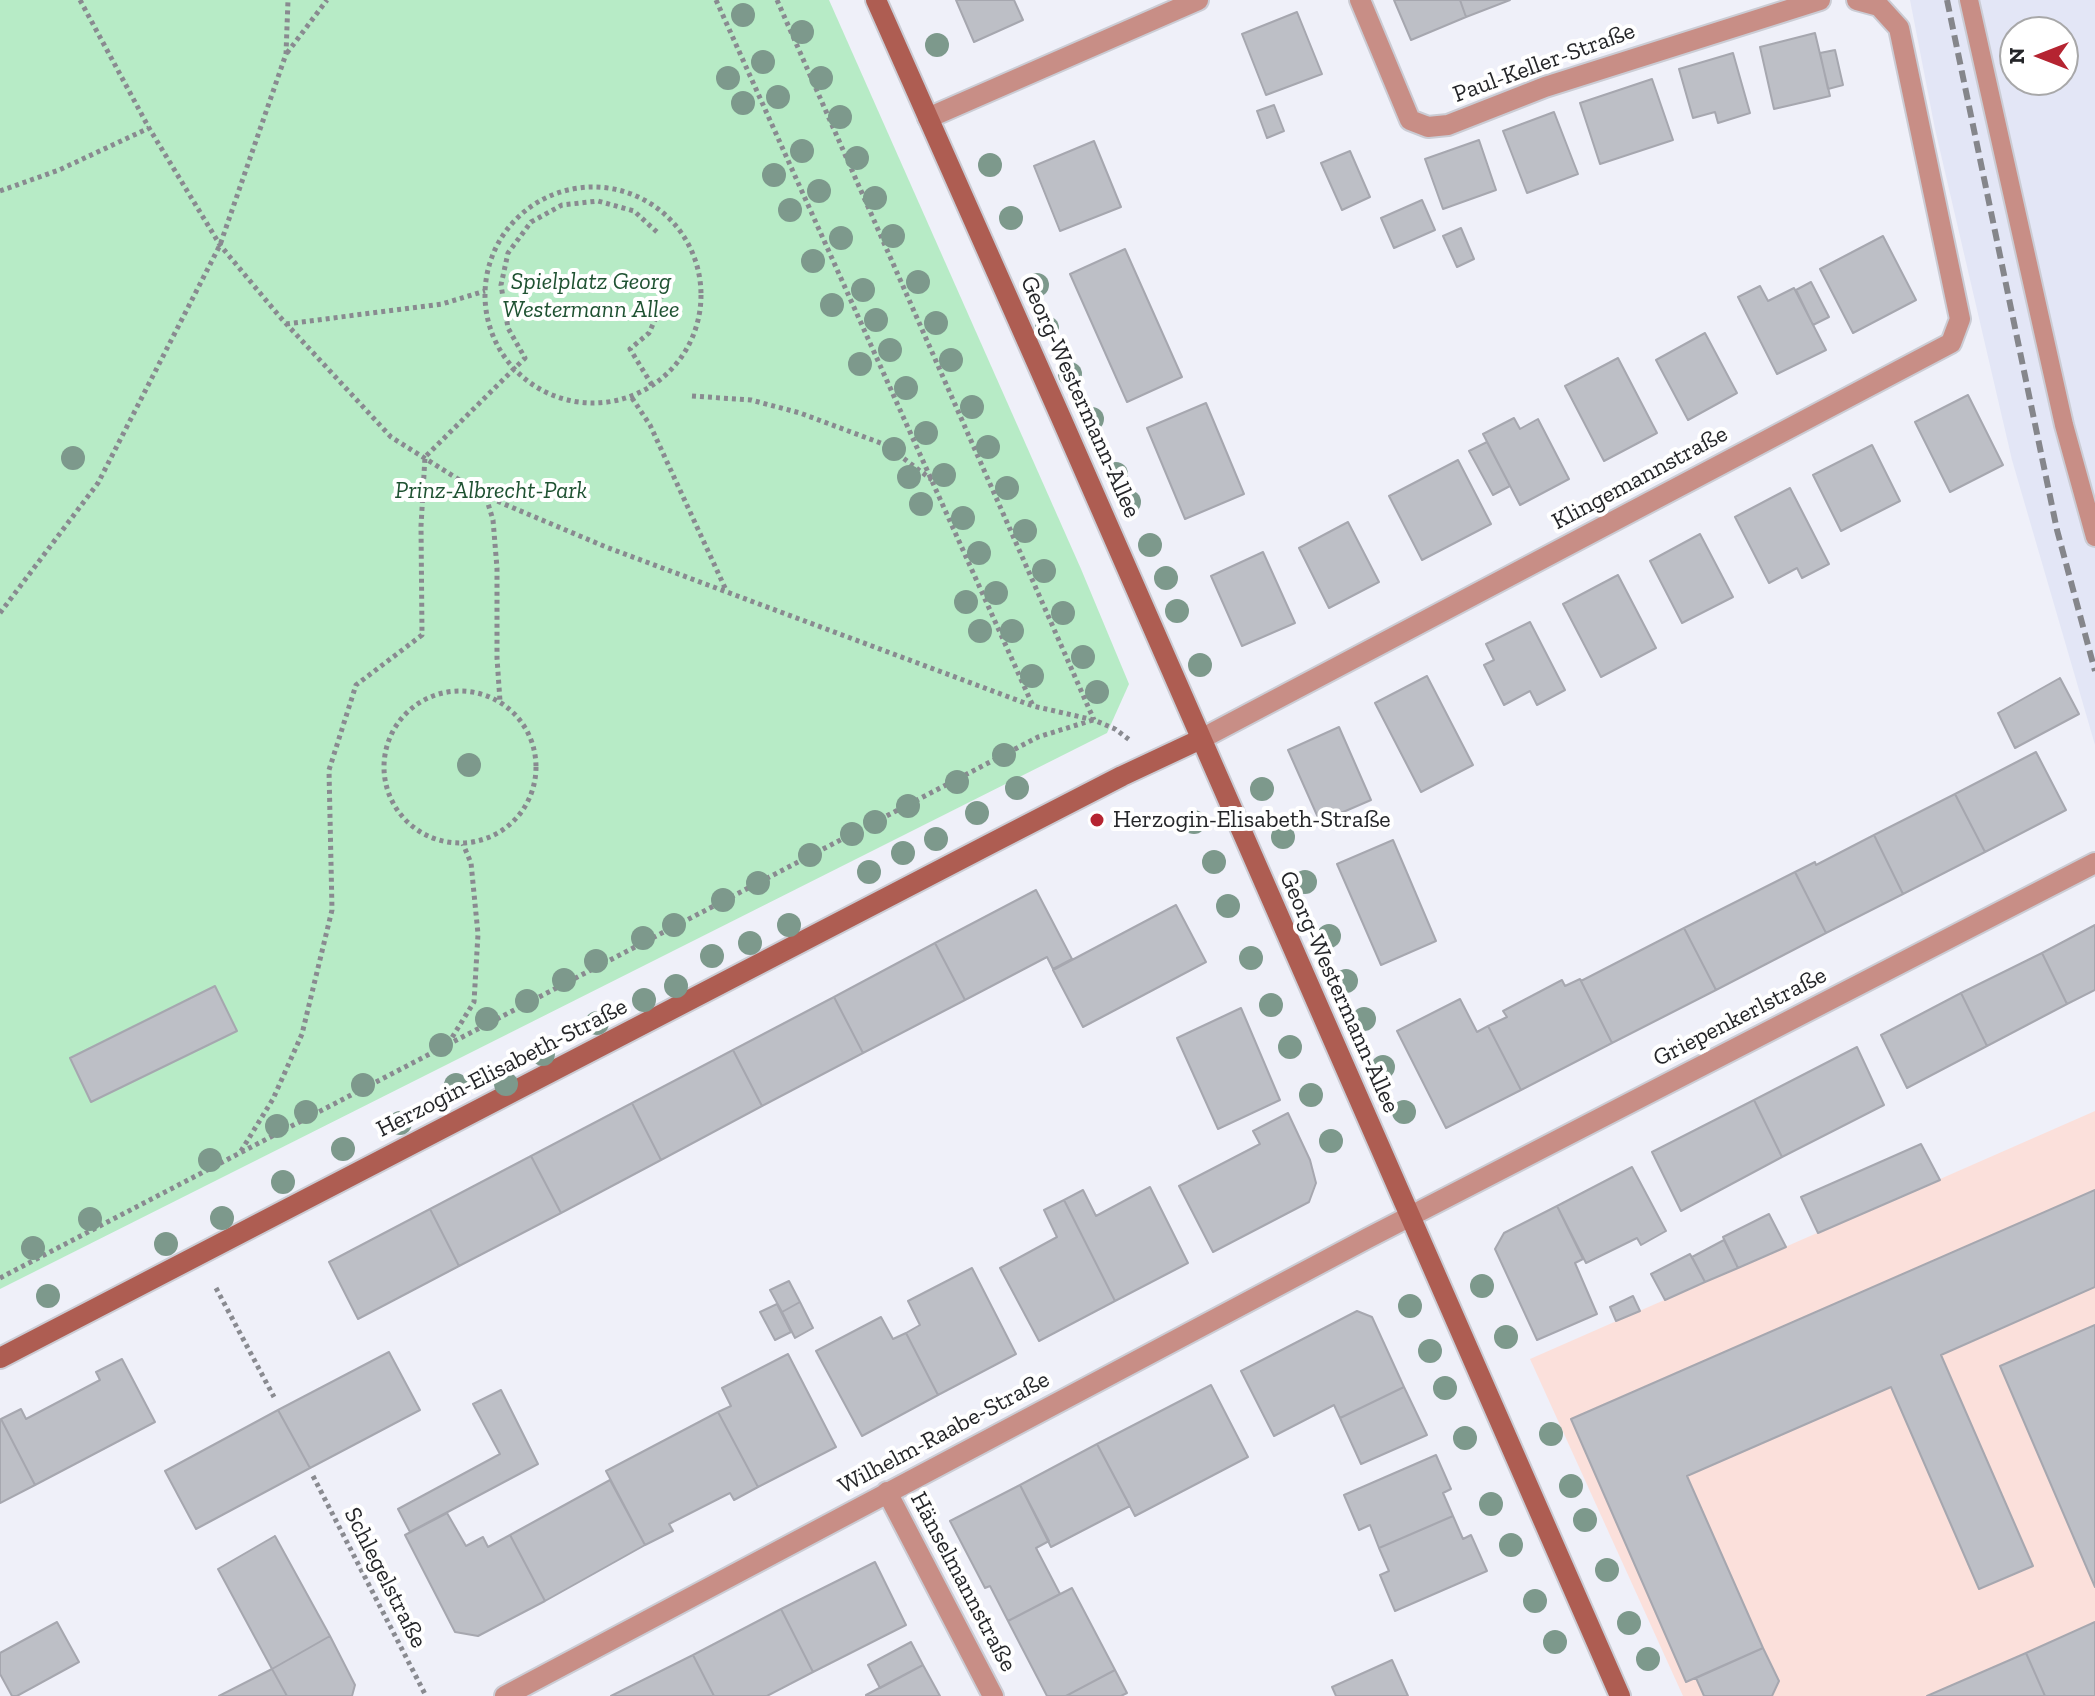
<!DOCTYPE html>
<html>
<head>
<meta charset="utf-8">
<style>
	body { margin:0 }
	#map { position:relative; width:2095px; height:1696px; overflow:hidden; background:#eff0f9; font-family:"Zilla Slab",serif }
	canvas { display:block }
	.north { position:absolute; left:1999px; top:16px; width:80px; height:80px; box-sizing:border-box; background:#fff; border:2px solid #a8a8a9; border-radius:50%; rotate:270deg; font-size:22px; font-weight:700; line-height:32px; text-align:center; color:#252629 }
	.north::after { content:''; display:block; margin:auto; width:28px; height:36px; background:#b52431; clip-path:polygon(50% 0,100% 100%,50% 72%,0 100%) }
</style>
</head>
<body>
<div id="map">
<canvas width="2095" height="1696"></canvas>
<div class="north">N</div>
</div>
<script>
const ctx = document.querySelector('canvas').getContext('2d');
ctx.lineJoin = 'round';
function fill(path, color) {
  ctx.fillStyle = color;
  ctx.fill(path, 'evenodd');
}
function poly(rows) {
  const path = new Path2D();
  for (const r of rows) {
    if (r.length === 3) {
      path.moveTo(r[0] + r[2], r[1]);
      path.arc(r[0], r[1], r[2], 0, 2 * Math.PI);
      continue;
    }
    path.moveTo(r[0], r[1]);
    for (let i = 2; i < r.length; i += 2) path.lineTo(r[i], r[i + 1]);
  }
  return path;
}
function stroke(path, color, width, dash) {
  ctx.strokeStyle = color;
  ctx.lineWidth = width;
  ctx.lineCap = dash ? 'butt' : 'round';
  ctx.setLineDash(dash || []);
  ctx.stroke(path);
}
function label(font, color, halo, rows, align = 'center') {
  ctx.font = font + ' "Zilla Slab",serif';
  ctx.lineWidth = 8;
  ctx.setLineDash([]);
  ctx.textBaseline = 'middle';
  ctx.strokeStyle = halo;
  ctx.fillStyle = color;
  for (const [text, x, y, turn = 0] of rows) {
    ctx.save();
    ctx.translate(x, y);
    ctx.rotate((+turn || 0) * Math.PI / 180);
    ctx.textAlign = isNaN(turn) ? turn : align;
    if (halo) ctx.strokeText(text, 0, 0);
    ctx.fillText(text, 0, 0);
    ctx.restore();
  }
}
const built = poly([
	[1910,0,2095,0,2095,745,2012,460,1935,129],
	[2015,32,2063,32,2063,80,2015,80]
]);
const industrial = poly([
	[2095,1111,2095,1696,1683,1696,1530,1359]
]);
const green = poly([
	[0,0,829,0,1081,569,1129,684,1107,733,0,1289]
]);
const building = poly([
	[956,0,1014,0,1023,20,974,42,956,0],
	[1394,0,1460,0,1466,17,1411,40,1394,0],
	[1460,0,1510,0,1466,17,1460,0],
	[1297,12,1322,74,1266,95,1242,34,1297,12],
	[1815,33,1830,96,1774,109,1760,47,1815,33],
	[1835,50,1843,85,1828,89,1820,53,1835,50],
	[1733,53,1750,113,1718,123,1715,112,1693,118,1679,69,1733,53],
	[1652,79,1673,140,1600,164,1580,103,1652,79],
	[1274,105,1284,131,1267,138,1257,111,1274,105],
	[1554,112,1578,174,1527,193,1503,131,1554,112],
	[1479,140,1496,190,1443,209,1425,159,1479,140],
	[1094,141,1121,207,1060,231,1034,166,1094,141],
	[1350,151,1370,197,1342,210,1321,163,1350,151],
	[1422,200,1435,230,1394,248,1381,218,1422,200],
	[1461,228,1474,259,1457,267,1443,236,1461,228],
	[1883,236,1916,300,1853,333,1820,269,1883,236],
	[1125,249,1182,377,1127,402,1070,274,1125,249],
	[1811,282,1829,317,1813,325,1796,290,1811,282],
	[1760,286,1768,301,1794,288,1826,350,1777,374,1738,297,1760,286],
	[1705,333,1737,393,1688,420,1656,360,1705,333],
	[1618,358,1657,433,1604,461,1565,386,1618,358],
	[1968,395,2003,465,1950,492,1915,422,1968,395],
	[1206,403,1244,494,1185,519,1147,428,1206,403],
	[1514,418,1520,429,1538,419,1569,479,1520,505,1483,434,1514,418],
	[1487,442,1510,486,1493,495,1469,451,1487,442],
	[1872,445,1900,501,1841,531,1813,475,1872,445],
	[1458,460,1491,524,1422,560,1389,496,1458,460],
	[1790,488,1829,564,1802,578,1797,568,1769,583,1735,517,1790,488],
	[1348,522,1379,582,1329,608,1299,548,1348,522],
	[1700,534,1733,597,1682,623,1650,561,1700,534],
	[1263,552,1295,623,1242,646,1211,576,1263,552],
	[1618,575,1656,648,1601,677,1563,604,1618,575],
	[1530,622,1565,690,1537,705,1530,691,1504,705,1484,665,1494,660,1486,644,1530,622],
	[1427,676,1473,765,1421,792,1375,703,1427,676],
	[2060,678,2079,714,2015,748,1998,713,2060,678],
	[1339,727,1371,800,1320,822,1288,750,1339,727],
	[2036,752,2066,810,1985,852,1955,794,2036,752],
	[1955,794,1985,852,1903,894,1874,835,1955,794],
	[1874,835,1903,894,1826,933,1795,872,1815,862,1816,865,1874,835],
	[1393,840,1436,941,1381,965,1337,864,1393,840],
	[1795,872,1826,933,1716,990,1684,928,1795,872],
	[1036,890,1072,959,1053,969,1047,957,965,1000,935,943,1036,890],
	[1176,905,1206,962,1083,1027,1053,970,1176,905],
	[2095,925,2095,990,2067,1004,2042,953,2095,925],
	[1684,928,1716,990,1612,1043,1581,981,1684,928],
	[935,943,965,1000,863,1053,834,997,935,943],
	[2042,953,2067,1004,1987,1046,1961,993,2042,953],
	[1580,979,1612,1043,1521,1090,1488,1026,1507,1017,1503,1011,1562,980,1565,986,1580,979],
	[215,986,237,1031,91,1102,70,1058,215,986],
	[1961,993,1987,1046,1907,1088,1881,1035,1961,993],
	[834,997,863,1053,762,1106,733,1050,834,997],
	[1460,999,1477,1032,1488,1026,1521,1090,1446,1128,1397,1031,1460,999],
	[1241,1008,1280,1100,1218,1129,1177,1038,1241,1008],
	[1857,1047,1884,1105,1782,1157,1754,1100,1857,1047],
	[733,1050,762,1106,661,1160,632,1103,733,1050],
	[1754,1100,1782,1157,1681,1211,1652,1152,1754,1100],
	[632,1103,661,1160,561,1213,531,1156,632,1103],
	[1288,1113,1310,1160,1316,1183,1309,1202,1213,1252,1179,1186,1260,1144,1253,1131,1288,1113],
	[1921,1144,1940,1180,1818,1233,1801,1197,1921,1144],
	[531,1156,561,1213,459,1266,430,1209,531,1156],
	[1632,1167,1666,1231,1641,1245,1637,1238,1586,1263,1557,1206,1632,1167],
	[1150,1187,1188,1263,1115,1301,1064,1200,1083,1190,1096,1216,1150,1187],
	[2095,1190,2095,1287,1941,1355,2033,1566,1979,1589,1891,1387,1687,1476,1763,1648,1686,1682,1571,1419,2095,1190],
	[1064,1200,1115,1301,1039,1341,1000,1268,1057,1237,1044,1210,1064,1200],
	[1557,1206,1583,1259,1575,1263,1597,1314,1537,1340,1495,1249,1504,1233,1557,1206],
	[430,1209,459,1266,358,1319,329,1262,430,1209],
	[1769,1214,1786,1247,1738,1268,1723,1237,1769,1214],
	[1724,1240,1738,1268,1705,1282,1692,1257,1724,1240],
	[1690,1254,1705,1282,1665,1300,1651,1274,1690,1254],
	[972,1268,1016,1354,938,1395,906,1333,920,1325,908,1301,972,1268],
	[789,1281,800,1302,782,1312,770,1290,789,1281],
	[1633,1296,1640,1311,1616,1321,1610,1307,1633,1296],
	[800,1302,813,1328,795,1338,782,1312,800,1302],
	[777,1304,791,1332,775,1340,760,1312,777,1304],
	[1357,1311,1372,1317,1404,1387,1340,1418,1334,1405,1274,1436,1241,1371,1357,1311],
	[881,1317,893,1339,906,1333,938,1395,862,1436,816,1351,881,1317],
	[2095,1325,2095,1587,2000,1366,2095,1325],
	[389,1352,420,1410,310,1468,278,1410,389,1352],
	[788,1354,836,1447,758,1487,718,1412,731,1406,722,1388,788,1354],
	[122,1359,155,1422,35,1485,1,1419,21,1409,26,1419,100,1380,96,1372,122,1359],
	[1211,1385,1248,1457,1135,1516,1097,1444,1211,1385],
	[1404,1387,1427,1435,1361,1464,1340,1418,1404,1387],
	[501,1390,538,1464,410,1532,398,1509,500,1454,473,1404,501,1390],
	[278,1410,310,1468,196,1529,165,1471,278,1410],
	[718,1412,758,1487,734,1500,730,1493,669,1524,673,1531,645,1545,606,1471,718,1412],
	[1,1419,35,1485,0,1503,0,1420,1,1419],
	[1097,1444,1130,1506,1051,1547,1020,1485,1097,1444],
	[1436,1455,1451,1489,1443,1493,1453,1516,1379,1548,1370,1525,1359,1530,1344,1495,1436,1455],
	[610,1480,645,1545,545,1601,510,1535,610,1480],
	[1020,1485,1049,1541,1036,1548,1060,1594,1008,1621,990,1586,985,1588,950,1521,1020,1485],
	[447,1513,466,1546,483,1537,488,1547,510,1535,545,1601,478,1636,455,1632,405,1535,447,1513],
	[1453,1516,1463,1539,1471,1535,1487,1571,1395,1611,1380,1575,1389,1571,1379,1548,1453,1516],
	[275,1536,330,1636,272,1669,218,1569,275,1536],
	[875,1562,906,1625,813,1672,781,1609,875,1562],
	[1072,1588,1115,1670,1066,1696,1047,1696,1008,1621,1072,1588],
	[781,1609,813,1672,767,1696,714,1696,693,1655,781,1609],
	[57,1622,79,1662,17,1696,12,1696,0,1674,0,1653,57,1622],
	[2095,1622,2095,1696,2045,1696,2026,1653,2095,1622],
	[330,1636,355,1685,352,1696,287,1696,272,1669,330,1636],
	[911,1642,923,1665,880,1688,868,1665,911,1642],
	[1763,1648,1779,1681,1772,1696,1704,1696,1696,1678,1763,1648],
	[2026,1653,2045,1696,1927,1696,2026,1653],
	[693,1655,714,1696,611,1696,693,1655],
	[1392,1660,1408,1696,1336,1696,1332,1687,1392,1660],
	[923,1665,940,1696,866,1696,866,1695,923,1665],
	[272,1669,287,1696,219,1696,272,1669],
	[1115,1670,1127,1693,1121,1696,1066,1696,1115,1670]
]);
const path = poly([
	[80,0,149,128,220,245,280,317,391,437,485,496,606,547,1033,706,1094,720,1115,729,1131,741],
	[716,0,1033,706],
	[777,0,1094,720],
	[287,53,327,0],
	[593,295,108],
	[0,191,59,170,149,128],
	[286,324,442,304,485,291],
	[652,385,630,349,649,333,659,311,662,291],
	[692,396,751,400,800,413,886,445,932,480],
	[632,398,650,425,726,590],
	[486,497,493,520,497,568,497,658,500,701],
	[0,613,98,483,220,245,286,54,288,0],
	[460,767,76],
	[448,1044,474,1002,478,934,471,863,463,844],
	[241,1151,273,1099,302,1034,332,910,329,770,356,685,422,635,421,526,425,457,525,358,508,328,501,285,508,253,531,222,562,205,598,201,634,211,658,233],
	[0,1278,1038,737,1093,720],
	[216,1288,274,1397],
	[313,1476,426,1696]
]);
const lane = poly([
	[1969,0,2064,425,2095,537]
]);
const street = poly([
	[1360,0,1410,120,1428,127,1448,125,1545,87,1820,0],
	[928,118,1198,0],
	[1201,739,1951,343,1960,319,1899,28,1879,6,1857,0],
	[887,1492,993,1696],
	[505,1696,1368,1238,2095,863]
]);
const secondary = poly([
	[876,0,1062,420,1620,1696],
	[0,1358,990,844,1122,776,1201,739]
]);
const rail = poly([
	[1947,0,2057,530,2095,671]
]);
const trees = [
	[743,15],
	[802,32],
	[937,45],
	[763,62],
	[728,78],
	[821,78],
	[778,97],
	[743,103],
	[840,117],
	[802,151],
	[857,158],
	[990,165],
	[774,175],
	[819,191],
	[875,198],
	[790,210],
	[1011,218],
	[893,236],
	[841,238],
	[813,261],
	[918,282],
	[1037,285],
	[863,290],
	[832,305],
	[876,320],
	[936,323],
	[1047,328],
	[890,350],
	[951,360],
	[860,364],
	[1070,374],
	[906,388],
	[972,407],
	[1092,419],
	[926,433],
	[988,447],
	[894,449],
	[73,458],
	[1116,474],
	[944,475],
	[909,477],
	[1007,488],
	[1129,502],
	[921,504],
	[963,518],
	[1025,531],
	[1150,545],
	[979,553],
	[1044,571],
	[1166,578],
	[996,593],
	[966,602],
	[1177,611],
	[1063,613],
	[980,631],
	[1012,631],
	[1083,657],
	[1200,665],
	[1032,676],
	[1097,692],
	[1004,755],
	[469,765],
	[957,782],
	[1017,788],
	[1262,789],
	[908,806],
	[977,813],
	[875,822],
	[1194,822],
	[852,834],
	[1283,837],
	[936,839],
	[903,853],
	[810,855],
	[1214,862],
	[869,872],
	[1305,882],
	[758,883],
	[723,900],
	[1228,906],
	[674,925],
	[789,925],
	[1329,936],
	[643,938],
	[750,943],
	[712,956],
	[1251,958],
	[596,961],
	[564,980],
	[1346,981],
	[676,986],
	[644,1000],
	[527,1001],
	[1271,1005],
	[487,1019],
	[1364,1019],
	[597,1023],
	[441,1045],
	[1290,1047],
	[543,1054],
	[1383,1067],
	[506,1084],
	[363,1085],
	[456,1085],
	[1311,1095],
	[306,1112],
	[1404,1112],
	[400,1123],
	[277,1126],
	[1331,1141],
	[343,1149],
	[210,1160],
	[283,1182],
	[222,1218],
	[90,1219],
	[166,1244],
	[33,1248],
	[1482,1286],
	[48,1296],
	[1410,1306],
	[1506,1337],
	[1430,1351],
	[1445,1388],
	[1551,1434],
	[1465,1438],
	[1571,1486],
	[1491,1504],
	[1585,1520],
	[1511,1545],
	[1607,1570],
	[1535,1601],
	[1629,1623],
	[1555,1642],
	[1648,1659]
];
const markers = [
	[1097,820,8,"#b52431"]
];
const streetNames = [
	["Paul-Keller-Straße",1544,63,-20],
	["Georg-Westermann-Allee",1080,397,66],
	["Klingemannstraße",1640,478,-28],
	["Georg-Westermann-Allee",1339,992,66],
	["Griepenkerlstraße",1740,1017,-27],
	["Herzogin-Elisabeth-Straße",502,1068,-27],
	["Wilhelm-Raabe-Straße",944,1433,-28],
	["Schlegelstraße",385,1578,63],
	["Hänselmannstraße",963,1582,62]
];
const parkNames = [
	["Spielplatz Georg",591,282],
	["Westermann Allee",591,310],
	["Prinz-Albrecht-Park",491,491]
];
const poiNames = [
	["Herzogin-Elisabeth-Straße",1113,820]
];
fill(built, '#e3e6f6');
fill(industrial, '#fbe0db');
fill(green, '#b7ebc6');
fill(building, '#bdbfc6');
stroke(building, '#a6a7af', 2);
stroke(lane, '#cbccd4', 22);
stroke(street, '#cbccd4', 24);
stroke(secondary, '#cbccd4', 24);
stroke(path, '#898a90', 5, [4, 4]);
stroke(lane, '#c88e86', 18);
stroke(street, '#c88e86', 20);
stroke(secondary, '#ae5d52', 20);
stroke(rail, '#85868b', 6, [12, 6]);
ctx.fillStyle = '#7d998c';
for (const [x, y] of trees) {
  ctx.beginPath();
  ctx.arc(x, y, 12, 0, 2 * Math.PI);
  ctx.fill();
}
for (const [x, y, r, color] of markers) {
  const dot = new Path2D();
  dot.arc(x, y, r, 0, 2 * Math.PI);
  ctx.fillStyle = color;
  ctx.fill(dot);
  stroke(dot, '#fff', 3);
}
label('24px', '#252629', '#fff', streetNames);
label('italic 24px', '#1f5232', '#fff', parkNames);
label('24px', '#252629', '#fff', poiNames, 'left');
</script>
</body>
</html>
